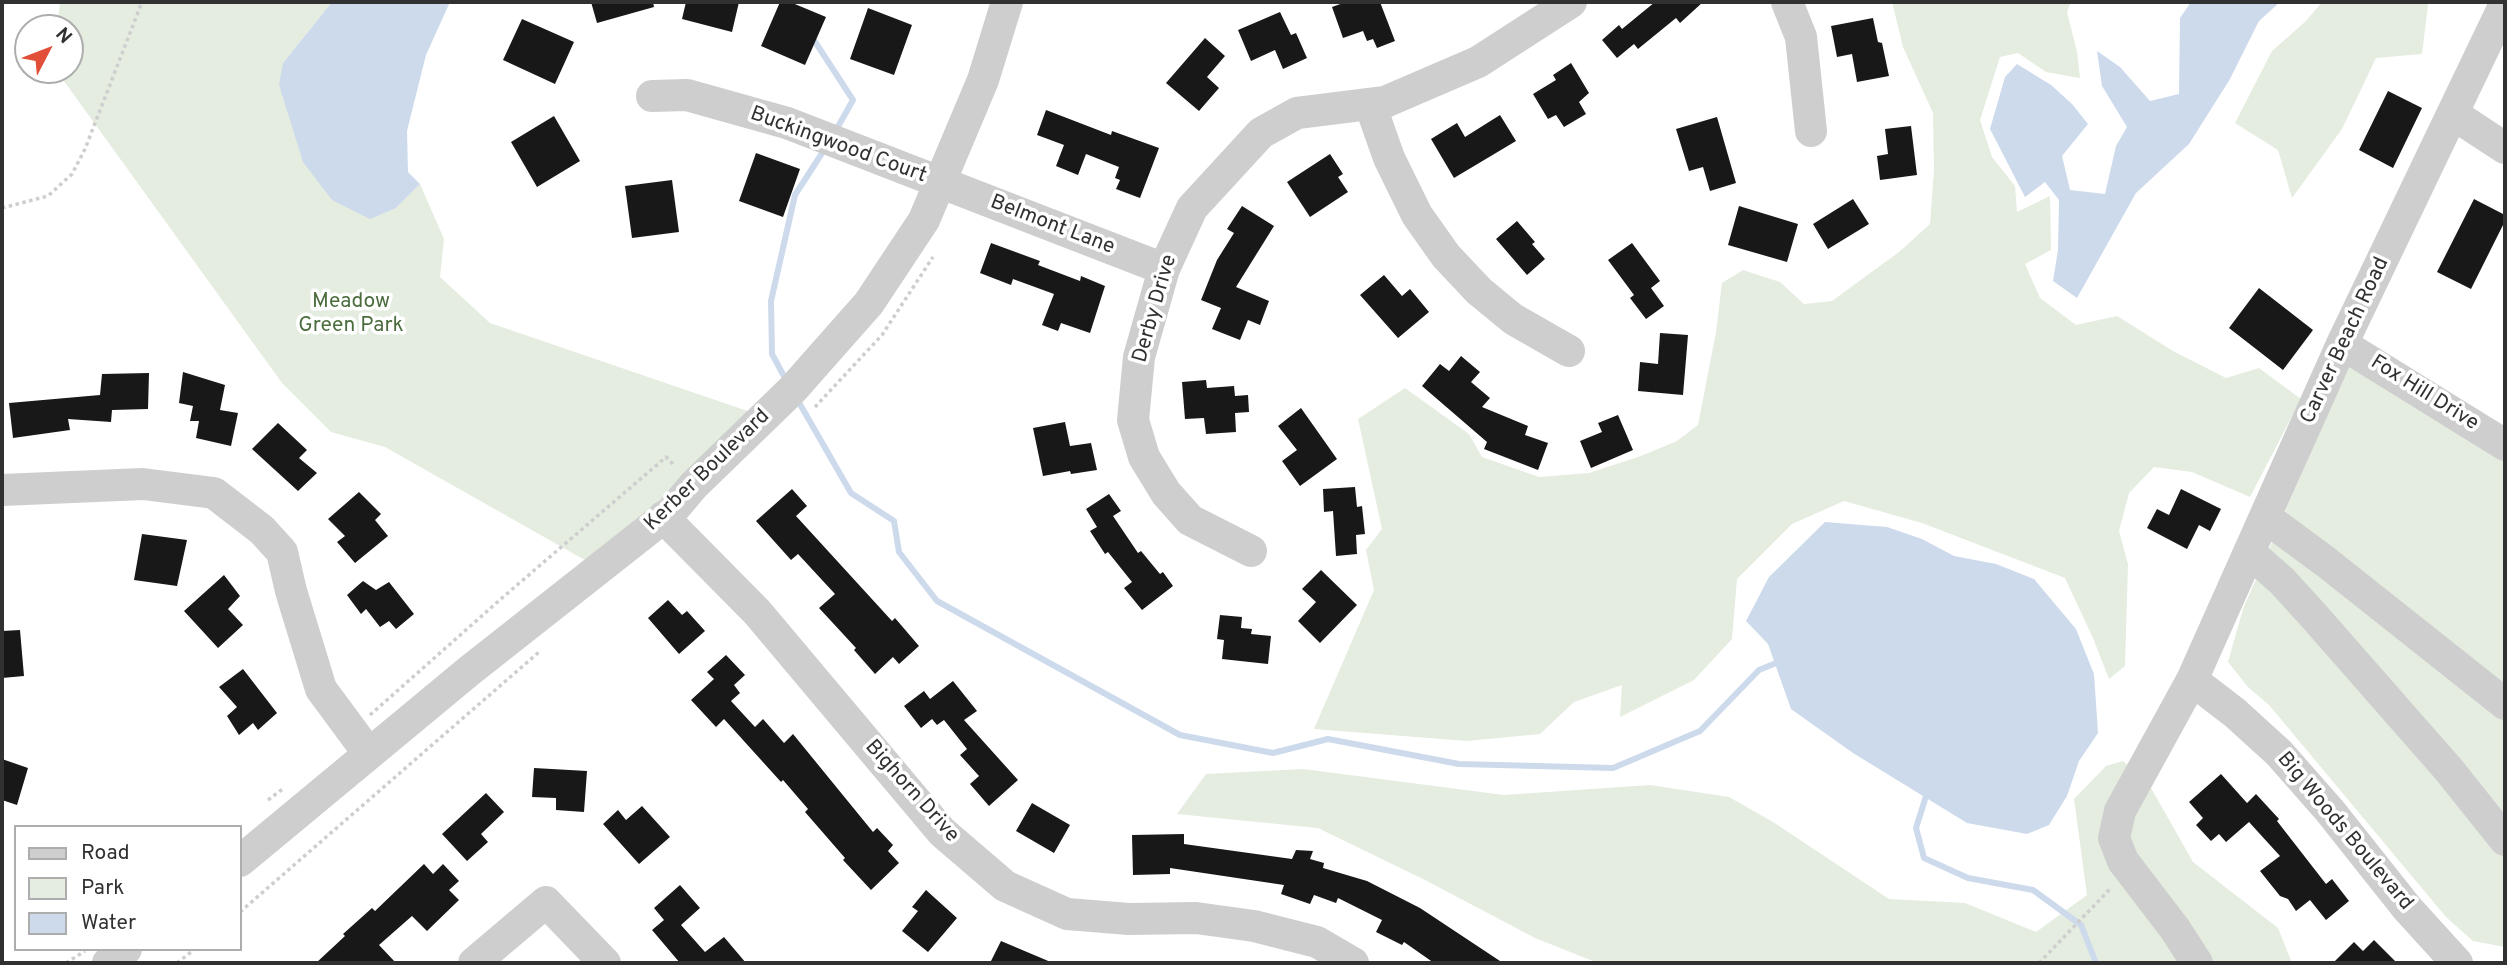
<!DOCTYPE html>
<html>
<head>
<meta charset="utf-8">
<style>
	body { margin:0 }
	#map { position:relative; width:2507px; height:965px; overflow:hidden; background:#fff; font-family:Overpass,sans-serif }
	canvas { display:block }
	.frame { position:absolute; inset:0; border:4px solid #313131; pointer-events:none }
	.legend { position:absolute; left:14px; top:825px; width:228px; height:126px; box-sizing:border-box; background:#fff; border:2px solid #adadad; margin:0; padding:9px 12px; list-style:none; font-size:21px; color:#313131 }
	.legend li { display:flex; align-items:center; gap:14px; height:35px }
	.legend b { width:35px; border:2px solid #adadad }
	.north { position:absolute; left:14px; top:14px; width:70px; height:70px; box-sizing:border-box; background:#fff; border:2px solid #adadad; border-radius:50%; rotate:48deg; font-size:19px; font-weight:700; line-height:28px; text-align:center; color:#313131 }
	.north::after { content:''; display:block; margin:auto; width:24px; height:32px; background:#e24f38; clip-path:polygon(50% 0,100% 100%,50% 72%,0 100%) }
</style>
</head>
<body>
<div id="map">
<canvas width="2507" height="965"></canvas>
<div class="frame"></div>
<ul class="legend">
<li><b style="height:9px;background:#cecece"></b>Road</li>
<li><b style="height:19px;background:#e4ede0"></b>Park</li>
<li><b style="height:19px;background:#cddaec"></b>Water</li>
</ul>
<div class="north">N</div>
</div>
<script>
const ctx = document.querySelector('canvas').getContext('2d');
ctx.lineJoin = 'round';
function fill(path, color) {
  ctx.fillStyle = color;
  ctx.fill(path, 'evenodd');
}
function poly(rows) {
  const path = new Path2D();
  for (const r of rows) {
    path.moveTo(r[0], r[1]);
    for (let i = 2; i < r.length; i += 2) path.lineTo(r[i], r[i + 1]);
  }
  return path;
}
function stroke(path, color, width, dash) {
  ctx.strokeStyle = color;
  ctx.lineWidth = width;
  ctx.lineCap = dash ? 'butt' : 'round';
  ctx.setLineDash(dash || []);
  ctx.stroke(path);
}
function label(font, color, halo, rows, align = 'center') {
  ctx.font = font + ' Overpass,sans-serif';
  ctx.lineWidth = 7;
  ctx.setLineDash([]);
  ctx.textBaseline = 'middle';
  ctx.strokeStyle = halo;
  ctx.fillStyle = color;
  for (const [text, x, y, turn = 0] of rows) {
    ctx.save();
    ctx.translate(x, y);
    ctx.rotate((+turn || 0) * Math.PI / 180);
    ctx.textAlign = isNaN(turn) ? turn : align;
    if (halo) ctx.strokeText(text, 0, 0);
    ctx.fillText(text, 0, 0);
    ctx.restore();
  }
}
const green = poly([
	[60,2,332,2,283,63,396,208,420,184,444,239,440,277,490,323,765,417,599,568,385,447,331,432,282,383,56,70,70,70,70,28,57,28],
	[1892,2,2071,2,2067,12,2077,52,2080,78,2046,72,2018,53,2000,57,1980,120,1992,157,2015,186,2017,212,2050,196,2051,250,2025,264,2040,298,2076,325,2117,316,2173,351,2226,378,2259,368,2301,399,2250,497,2192,472,2154,467,2129,493,2119,531,2128,564,2125,666,2109,679,2093,638,2065,578,1922,523,1844,501,1792,524,1737,579,1732,639,1694,680,1620,717,1622,685,1574,702,1540,734,1467,741,1314,729,1374,590,1366,550,1382,529,1358,419,1405,388,1469,434,1482,457,1539,477,1589,473,1641,456,1677,441,1698,425,1716,332,1722,283,1743,270,1780,282,1804,304,1832,301,1899,252,1930,224,1934,170,1933,113,1903,47],
	[2322,2,2426,2,2428,5,2422,54,2376,58,2342,129,2292,198,2278,150,2235,123,2272,51,2306,21],
	[2350,362,2505,461,2505,947,2473,941,2446,917,2269,705,2248,687,2228,662,2243,609],
	[2123,761,2151,788,2193,862,2278,928,2292,963,1598,963,1535,938,1425,880,1318,828,1177,814,1206,774,1303,769,1504,795,1650,785,1729,797,1773,822,1889,899,1965,903,2036,932,2087,895,2074,799,2106,766]
]);
const water = poly([
	[332,2,450,2,426,55,407,131,408,172,420,184,396,208,370,219,332,200,303,162,279,85,283,63],
	[2191,2,2280,2,2259,21,2230,79,2189,144,2136,193,2077,298,2053,281,2058,250,2059,200,2045,182,2025,197,1990,129,2005,77,2017,64,2051,85,2072,104,2088,124,2062,156,2070,190,2105,194,2116,146,2127,127,2102,86,2097,51,2120,67,2150,101,2179,94,2180,18],
	[1825,522,1887,527,1922,539,1954,556,1996,564,2034,579,2076,629,2094,674,2098,733,2079,761,2067,796,2049,825,2027,834,1967,823,1853,753,1791,709,1768,644,1746,621,1769,577]
]);
const stream = poly([
	[812,37,853,100,835,132],
	[786,380,772,354,771,301,795,195,826,147],
	[797,399,851,493,894,521,899,552,937,601,1180,735,1273,753,1328,739,1459,764,1613,768,1700,731,1759,670,1781,661],
	[1928,790,1916,828,1924,858,1968,878,2033,890,2081,925,2096,963]
]);
const building = poly([
	[591,2,653,2,654,7,597,23],
	[686,2,739,2,732,32,682,19],
	[780,2,790,2,826,17,805,65,761,46],
	[1346,2,1380,2,1395,41,1377,48,1373,39,1367,41,1363,31,1343,38,1332,7],
	[1655,2,1703,2,1680,23,1676,18,1638,49,1634,44,1617,58,1602,40,1619,25,1622,29],
	[868,8,912,25,894,75,850,59],
	[1280,12,1291,35,1296,33,1307,58,1283,69,1275,50,1251,61,1238,30],
	[1873,18,1878,42,1882,43,1889,76,1857,82,1852,54,1837,57,1831,26],
	[522,19,574,42,555,84,503,60],
	[1205,38,1225,56,1207,77,1219,88,1199,111,1166,83],
	[1571,63,1589,93,1579,102,1586,114,1564,127,1556,115,1548,119,1533,94,1556,80,1553,75],
	[2388,91,2422,108,2393,168,2359,150],
	[1046,110,1111,135,1112,131,1159,148,1140,198,1116,189,1120,180,1115,178,1119,167,1086,154,1078,175,1056,166,1064,145,1037,135],
	[1500,115,1516,141,1454,178,1431,139,1457,123,1465,137],
	[554,116,580,161,537,187,511,142],
	[1717,117,1736,183,1710,191,1703,167,1689,171,1676,129],
	[1911,126,1917,175,1880,180,1877,156,1888,154,1885,129],
	[756,153,800,169,783,217,739,201],
	[1330,154,1343,174,1338,177,1348,192,1310,217,1287,182],
	[672,180,679,232,632,238,625,186],
	[1853,199,1869,224,1828,249,1813,224],
	[2474,199,2505,215,2505,221,2471,289,2437,272],
	[1242,206,1274,226,1236,287,1269,301,1260,325,1248,320,1240,340,1212,329,1221,308,1201,300,1217,260,1234,233,1227,229],
	[1739,206,1798,224,1787,262,1728,245],
	[1517,221,1535,242,1532,244,1545,259,1527,275,1496,239],
	[991,243,1040,261,1038,265,1080,281,1081,276,1105,286,1090,333,1061,323,1058,331,1042,325,1054,294,1013,279,1011,285,980,273],
	[1632,243,1660,281,1651,288,1664,306,1646,319,1630,298,1634,295,1608,260],
	[1384,275,1402,296,1410,289,1429,312,1398,338,1360,295],
	[2259,288,2313,330,2283,370,2229,328],
	[1660,333,1688,335,1683,395,1638,391,1640,362,1658,364],
	[1461,356,1480,372,1471,382,1490,398,1482,407,1528,426,1525,435,1548,443,1538,470,1484,449,1487,442,1422,386,1440,364,1449,371],
	[183,372,225,385,220,410,238,413,231,446,196,438,199,421,190,421,193,406,179,403],
	[149,373,148,409,112,410,111,422,68,419,70,430,13,438,9,403,100,395,102,374],
	[1206,380,1207,388,1234,386,1235,396,1248,395,1249,412,1235,413,1236,432,1206,434,1204,418,1185,419,1182,382],
	[1301,408,1337,459,1300,486,1282,461,1297,450,1278,426],
	[1618,415,1633,450,1591,468,1580,441,1602,432,1598,423],
	[1065,422,1070,446,1091,443,1097,470,1071,474,1070,471,1043,476,1033,428],
	[278,423,307,450,299,458,317,473,298,491,252,449],
	[1355,487,1357,507,1362,506,1365,534,1356,535,1357,554,1336,556,1333,511,1324,512,1323,489],
	[792,489,807,506,796,516,892,621,895,618,919,646,899,664,893,657,875,674,854,650,856,648,819,608,835,594,798,554,791,560,756,521],
	[2181,489,2221,509,2210,531,2199,525,2187,549,2147,528,2157,509,2169,515],
	[359,492,381,514,375,520,388,536,355,563,337,542,345,536,328,519],
	[1109,494,1121,511,1113,516,1138,553,1141,551,1160,574,1163,572,1173,586,1142,610,1124,588,1132,582,1108,552,1105,554,1090,531,1097,527,1086,509],
	[142,534,187,540,177,586,134,580],
	[1321,570,1357,605,1320,643,1298,621,1316,602,1302,589],
	[224,575,240,596,228,609,243,625,218,648,184,611],
	[363,581,376,590,389,582,414,614,396,629,389,621,380,627,366,609,361,614,347,595],
	[668,600,682,615,687,611,705,631,679,654,648,618],
	[1220,615,1242,617,1241,628,1252,629,1251,634,1271,636,1268,664,1222,659,1224,640,1217,639],
	[20,630,24,676,2,678,2,631],
	[726,655,745,675,734,685,740,693,731,701,755,727,763,719,784,743,793,734,873,832,877,828,893,845,888,851,899,863,871,890,843,860,845,858,805,812,808,809,783,780,781,782,724,719,716,727,691,700,714,679,707,672],
	[243,669,277,713,258,730,253,723,239,735,227,716,237,707,219,687],
	[953,681,977,711,964,720,1018,780,989,806,970,784,979,776,960,755,967,749,944,720,937,725,932,719,921,728,904,706,924,691,930,699],
	[2,759,28,768,17,805,2,800],
	[534,768,587,771,584,812,556,810,556,798,532,797],
	[2221,774,2247,803,2256,794,2279,819,2277,821,2326,884,2332,879,2349,901,2326,920,2310,900,2296,911,2288,899,2280,896,2260,871,2280,856,2249,822,2226,842,2219,834,2211,841,2196,825,2203,818,2189,802],
	[486,793,504,812,481,834,488,842,467,861,442,834],
	[1032,803,1070,825,1054,853,1016,831],
	[642,806,670,837,639,864,603,824,618,810,626,820],
	[1184,834,1184,844,1292,859,1296,850,1313,851,1310,859,1324,863,1323,868,1367,881,1420,908,1503,963,1434,963,1404,942,1402,945,1376,932,1382,920,1338,898,1336,903,1314,895,1310,904,1281,894,1284,885,1170,868,1170,874,1133,875,1132,835],
	[424,864,433,874,443,864,459,881,449,890,459,900,427,931,412,916,379,945,396,963,316,963,345,936,343,934,372,908,375,911],
	[680,885,700,908,681,925,705,952,724,937,746,963,680,963,652,930,664,920,654,908],
	[926,890,957,918,928,952,902,931,918,911,912,907],
	[2374,940,2397,963,2333,963,2354,942,2363,951],
	[1001,941,1053,963,990,963]
]);
const path = poly([
	[2,208,48,196,72,174,85,149,142,2],
	[815,407,882,335,933,257],
	[370,715,502,598,666,457,675,466],
	[268,800,284,788],
	[240,912,539,652],
	[66,963,85,951],
	[177,963,195,949],
	[2039,963,2111,888]
]);
const minor = poly([
	[1787,2,1801,37,1811,131],
	[652,96,687,95,787,123,1164,269],
	[1370,104,1389,158,1417,215,1446,256,1479,291,1513,319,1569,351],
	[2453,114,2505,148],
	[2342,344,2505,445],
	[2,490,143,484,214,493,262,530,282,552,291,591,321,689,369,754],
	[663,517,757,612,942,832,1005,886,1067,914,1129,919,1196,918,1254,926,1317,942,1353,963],
	[2265,517,2326,562,2505,704],
	[1251,551,1190,520,1166,493,1144,457,1133,420,1139,357,1164,269,1192,208,1261,133,1297,113,1385,102,1478,62,1571,2],
	[2249,552,2282,581,2313,615,2449,770,2505,840],
	[2192,680,2235,713,2279,753,2330,811,2407,908,2457,963],
	[240,861,469,671,672,511,694,485,793,389,869,303,924,220,983,80,1007,2],
	[108,963,126,949],
	[474,963,546,902,605,963],
	[2197,963,2175,929,2123,861,2114,838,2120,811,2192,680,2342,344,2505,4]
]);
const streetNames = [
	["Buckingwood Court",838,146,20],
	["Belmont Lane",1052,226,21],
	["Derby Drive",1156,309,-74],
	["Carver Beach Road",2346,341,-65],
	["Fox Hill Drive",2424,394,32],
	["Kerber Boulevard",708,471,-44],
	["Bighorn Drive",911,792,48],
	["Big Woods Boulevard",2344,832,50]
];
const parkNames = [
	["Meadow",351,303],
	["Green Park",351,327]
];
fill(green, '#e4ede0');
fill(water, '#cddaec');
stroke(stream, '#cddaec', 6);
fill(building, '#181818');
stroke(path, '#cecece', 3.5, [3.5, 3.5]);
stroke(minor, '#cecece', 32);
label('21px', '#313131', '#fff', streetNames);
label('21px', '#4b6d3e', '#fff', parkNames);
</script>
</body>
</html>
